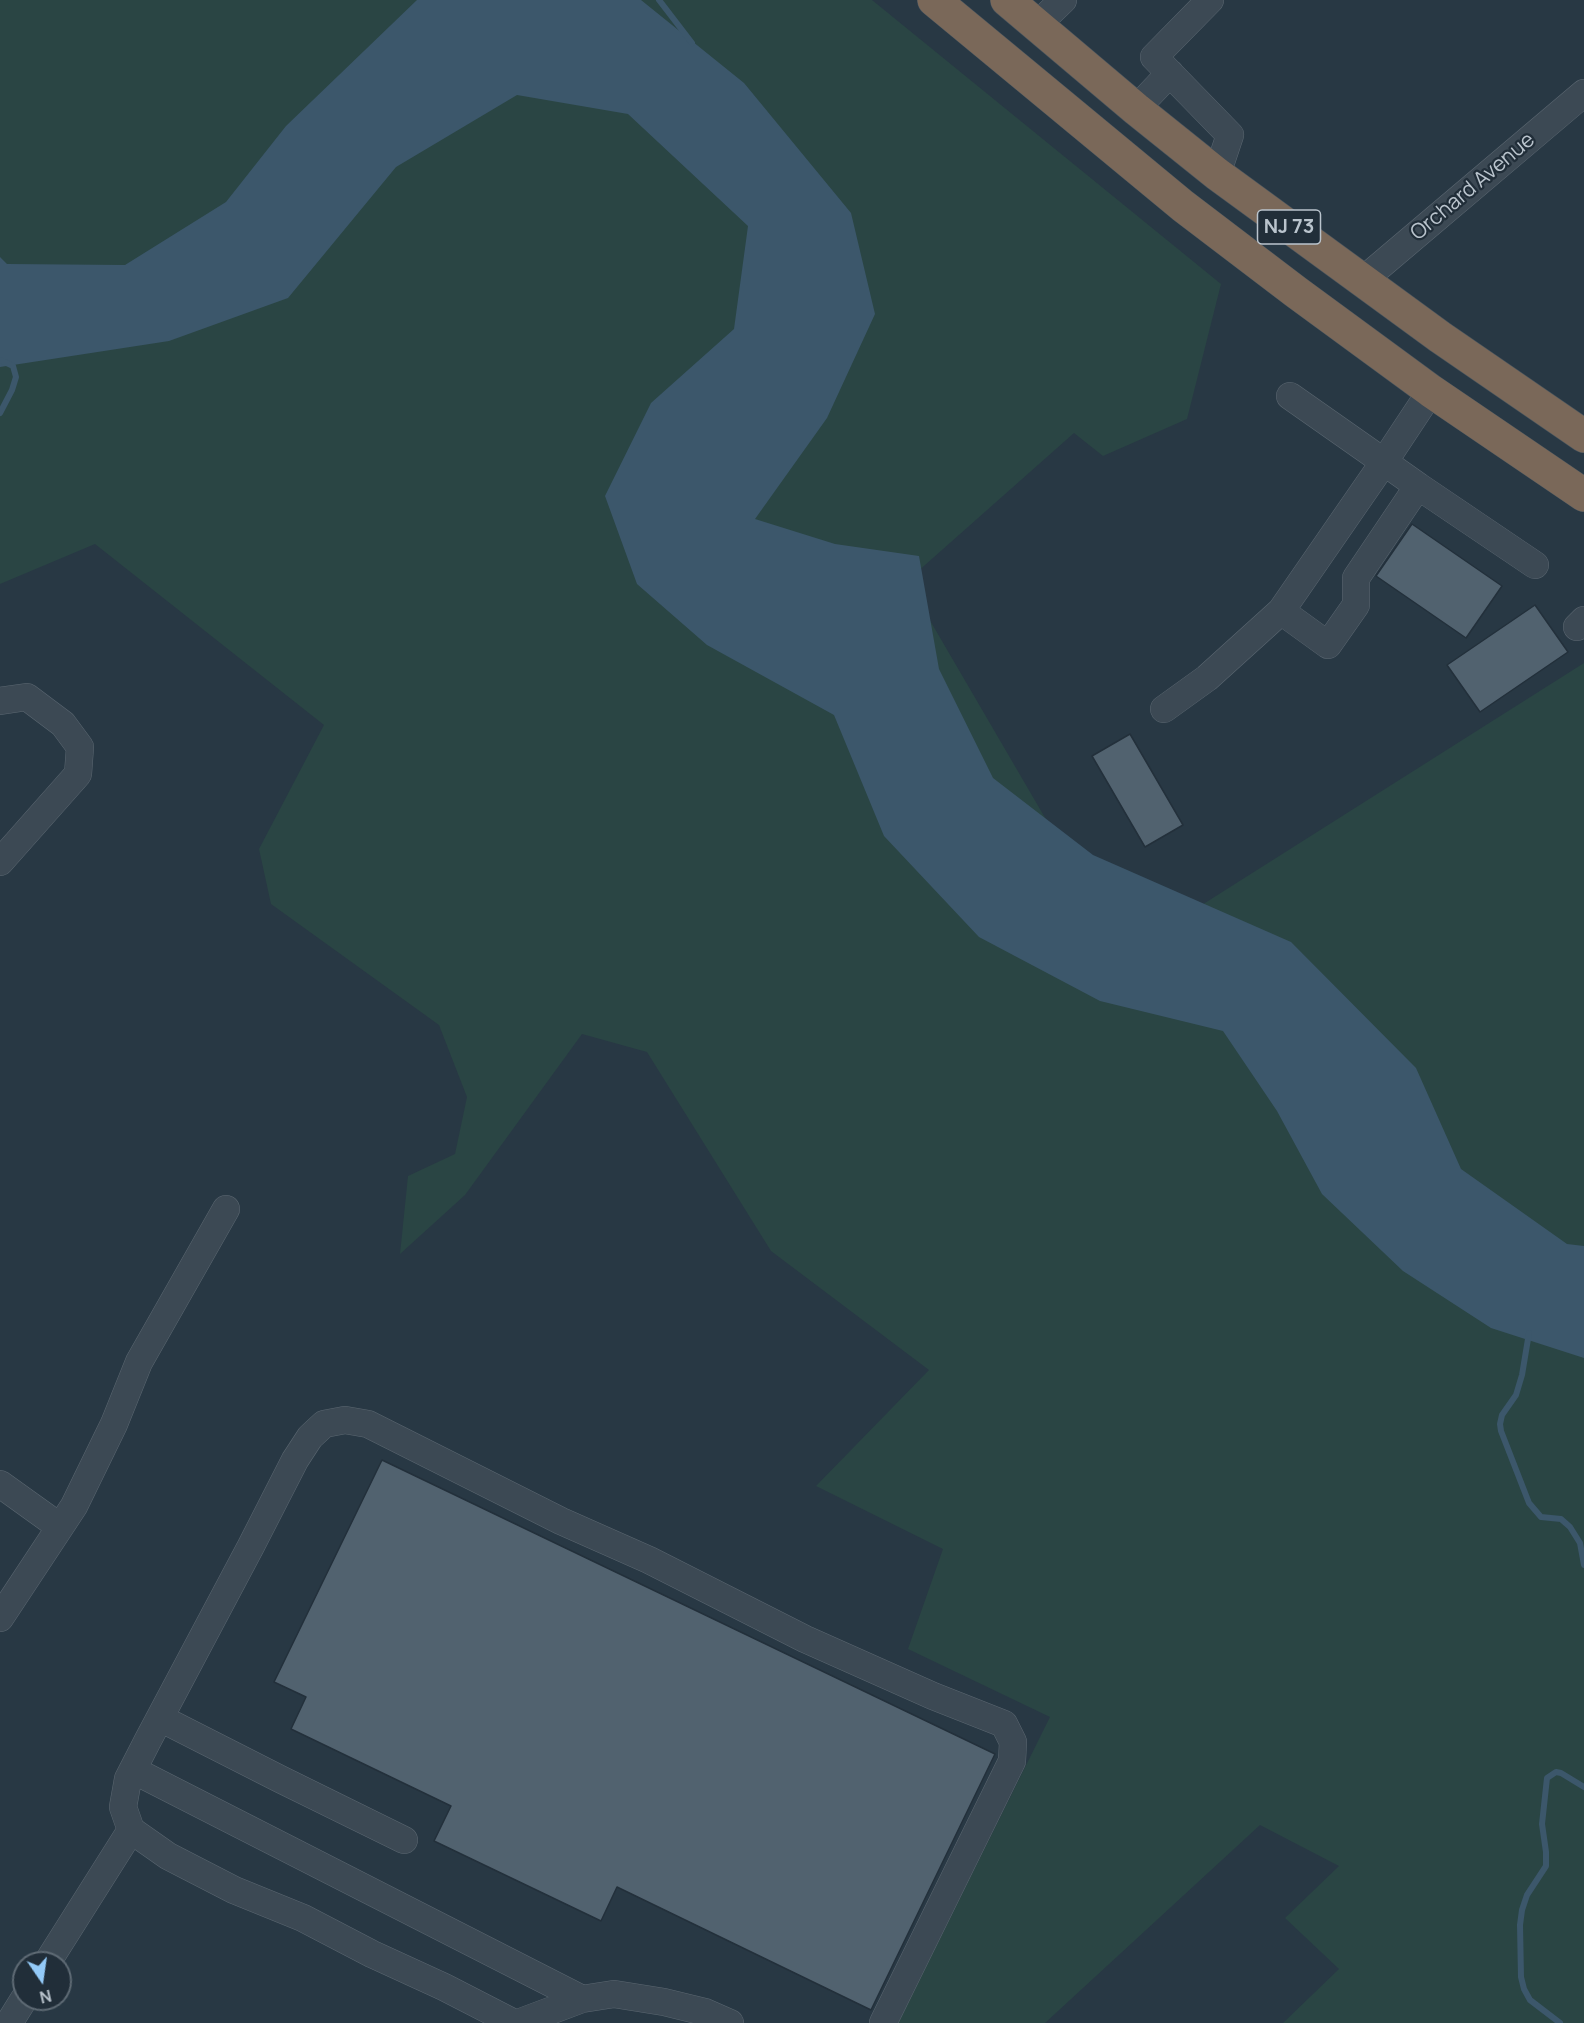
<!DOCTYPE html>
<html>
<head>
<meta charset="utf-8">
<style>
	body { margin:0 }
	#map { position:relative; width:1584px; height:2023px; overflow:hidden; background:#283844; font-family:Manrope,sans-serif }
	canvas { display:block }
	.north { position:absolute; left:12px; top:1951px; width:60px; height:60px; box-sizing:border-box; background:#212e39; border:2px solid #5e6a74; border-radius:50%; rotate:167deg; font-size:16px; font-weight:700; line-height:24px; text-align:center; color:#bac4cd }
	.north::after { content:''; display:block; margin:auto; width:21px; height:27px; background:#93caf8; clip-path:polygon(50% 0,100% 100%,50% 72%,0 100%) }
</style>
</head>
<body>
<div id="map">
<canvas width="1584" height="2023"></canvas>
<div class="north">N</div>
</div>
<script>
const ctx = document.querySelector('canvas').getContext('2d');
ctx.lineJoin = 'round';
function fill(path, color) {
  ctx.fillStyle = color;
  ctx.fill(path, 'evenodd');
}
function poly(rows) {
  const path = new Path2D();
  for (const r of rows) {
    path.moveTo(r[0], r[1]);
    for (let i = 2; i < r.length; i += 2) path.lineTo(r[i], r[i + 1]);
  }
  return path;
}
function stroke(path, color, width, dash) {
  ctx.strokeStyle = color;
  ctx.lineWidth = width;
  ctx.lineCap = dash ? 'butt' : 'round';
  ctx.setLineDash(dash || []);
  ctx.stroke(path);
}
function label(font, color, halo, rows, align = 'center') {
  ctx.font = font + ' Manrope,sans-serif';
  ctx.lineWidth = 4.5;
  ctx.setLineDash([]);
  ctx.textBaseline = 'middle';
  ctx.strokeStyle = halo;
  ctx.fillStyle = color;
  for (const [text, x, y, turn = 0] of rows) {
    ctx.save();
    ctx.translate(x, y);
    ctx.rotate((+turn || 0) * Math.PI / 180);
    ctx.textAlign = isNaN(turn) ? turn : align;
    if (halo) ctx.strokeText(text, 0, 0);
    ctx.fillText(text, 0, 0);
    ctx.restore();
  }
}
const green = poly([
	[0,0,872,0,1221,284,1187,419,1103,456,1074,433,907,581,1051,828,1118,891,1197,908,1584,663,1584,2023,1283,2023,1339,1969,1285,1918,1339,1866,1260,1825,1045,2023,898,2023,1050,1717,908,1649,943,1549,816,1486,929,1370,771,1251,647,1052,582,1034,465,1195,400,1254,408,1176,455,1154,467,1097,439,1025,271,904,259,849,324,725,95,544,0,584]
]);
const water = poly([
	[417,0,641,0,744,83,851,213,875,314,827,418,755,519,835,544,919,556,939,669,993,778,1093,855,1291,942,1416,1068,1461,1169,1567,1244,1584,1246,1584,1358,1491,1328,1403,1271,1322,1194,1277,1111,1223,1031,1100,1001,979,937,884,836,834,715,707,645,637,584,605,496,651,403,734,329,748,226,628,114,517,95,396,167,288,298,169,341,0,367,0,257,7,264,125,265,226,202,286,126]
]);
const stream = poly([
	[659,0,692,43],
	[0,360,13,366,16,377,12,390,0,413],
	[1529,1333,1522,1375,1516,1395,1502,1415,1500,1424,1501,1431,1529,1503,1541,1517,1561,1519,1570,1527,1580,1543,1584,1565],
	[1560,2023,1530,2000,1524,1989,1521,1977,1520,1925,1522,1910,1527,1895,1546,1866,1546,1852,1542,1824,1547,1778,1556,1772,1561,1773,1584,1787]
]);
const building = poly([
	[1412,524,1502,586,1466,638,1376,576,1412,524],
	[1535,605,1568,652,1480,712,1447,665,1535,605],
	[1130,734,1183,825,1145,847,1092,756,1130,734],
	[382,1460,995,1754,871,2010,617,1887,601,1921,434,1841,451,1806,291,1729,306,1697,274,1682,382,1460]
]);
const minor = poly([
	[1210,0,1154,57,1230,135,1217,174],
	[1037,25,1063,0],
	[1136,109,1170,73],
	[1362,281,1584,93],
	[1290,396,1384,462,1418,486,1356,578,1356,605,1328,645,1281,611,1384,462,1431,391],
	[1418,486,1535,565],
	[1577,627,1584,620],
	[0,701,27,697,63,724,80,747,78,774,0,862],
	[1164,709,1207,678,1281,611],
	[0,1484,60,1527],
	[0,1618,74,1506,114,1424,139,1362,226,1209],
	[160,1718,280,1779,404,1840],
	[133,1770,582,1999],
	[47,1963,131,1830],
	[9,2023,24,1999],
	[514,2023,444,1987,372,1954,303,1918,234,1890,168,1856,131,1830,123,1807,128,1779,148,1740,251,1546,295,1460,310,1437,324,1424,345,1420,368,1424,561,1521,649,1560,805,1639,933,1696,1004,1724,1013,1742,1012,1761,883,2023],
	[518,2023,582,1999,614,1994,664,2002,705,2012,730,2023]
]);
const highway = poly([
	[934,0,1183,206,1296,292,1431,391,1584,495],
	[1007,0,1136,109,1217,174,1440,337,1584,436]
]);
const shields = [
	[1289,227,63]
];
const shieldNames = [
	["NJ 73",1289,227]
];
const streetNames = [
	["Orchard Avenue",1473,187,-40]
];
fill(green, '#2a4544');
fill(water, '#3c576b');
stroke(stream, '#3c576b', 6);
fill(building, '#51626f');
stroke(building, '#23303b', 1.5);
stroke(minor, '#5b6771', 28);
stroke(highway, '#47545e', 34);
stroke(minor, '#3c4954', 27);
stroke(highway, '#7a6859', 33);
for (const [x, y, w] of shields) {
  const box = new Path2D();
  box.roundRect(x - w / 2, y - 17, w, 34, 4.5);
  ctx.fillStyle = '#212e39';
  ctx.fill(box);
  stroke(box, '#bac4cd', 1.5);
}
label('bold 20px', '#bac4cd', null, shieldNames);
label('21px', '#bac4cd', '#212e39', streetNames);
</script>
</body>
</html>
